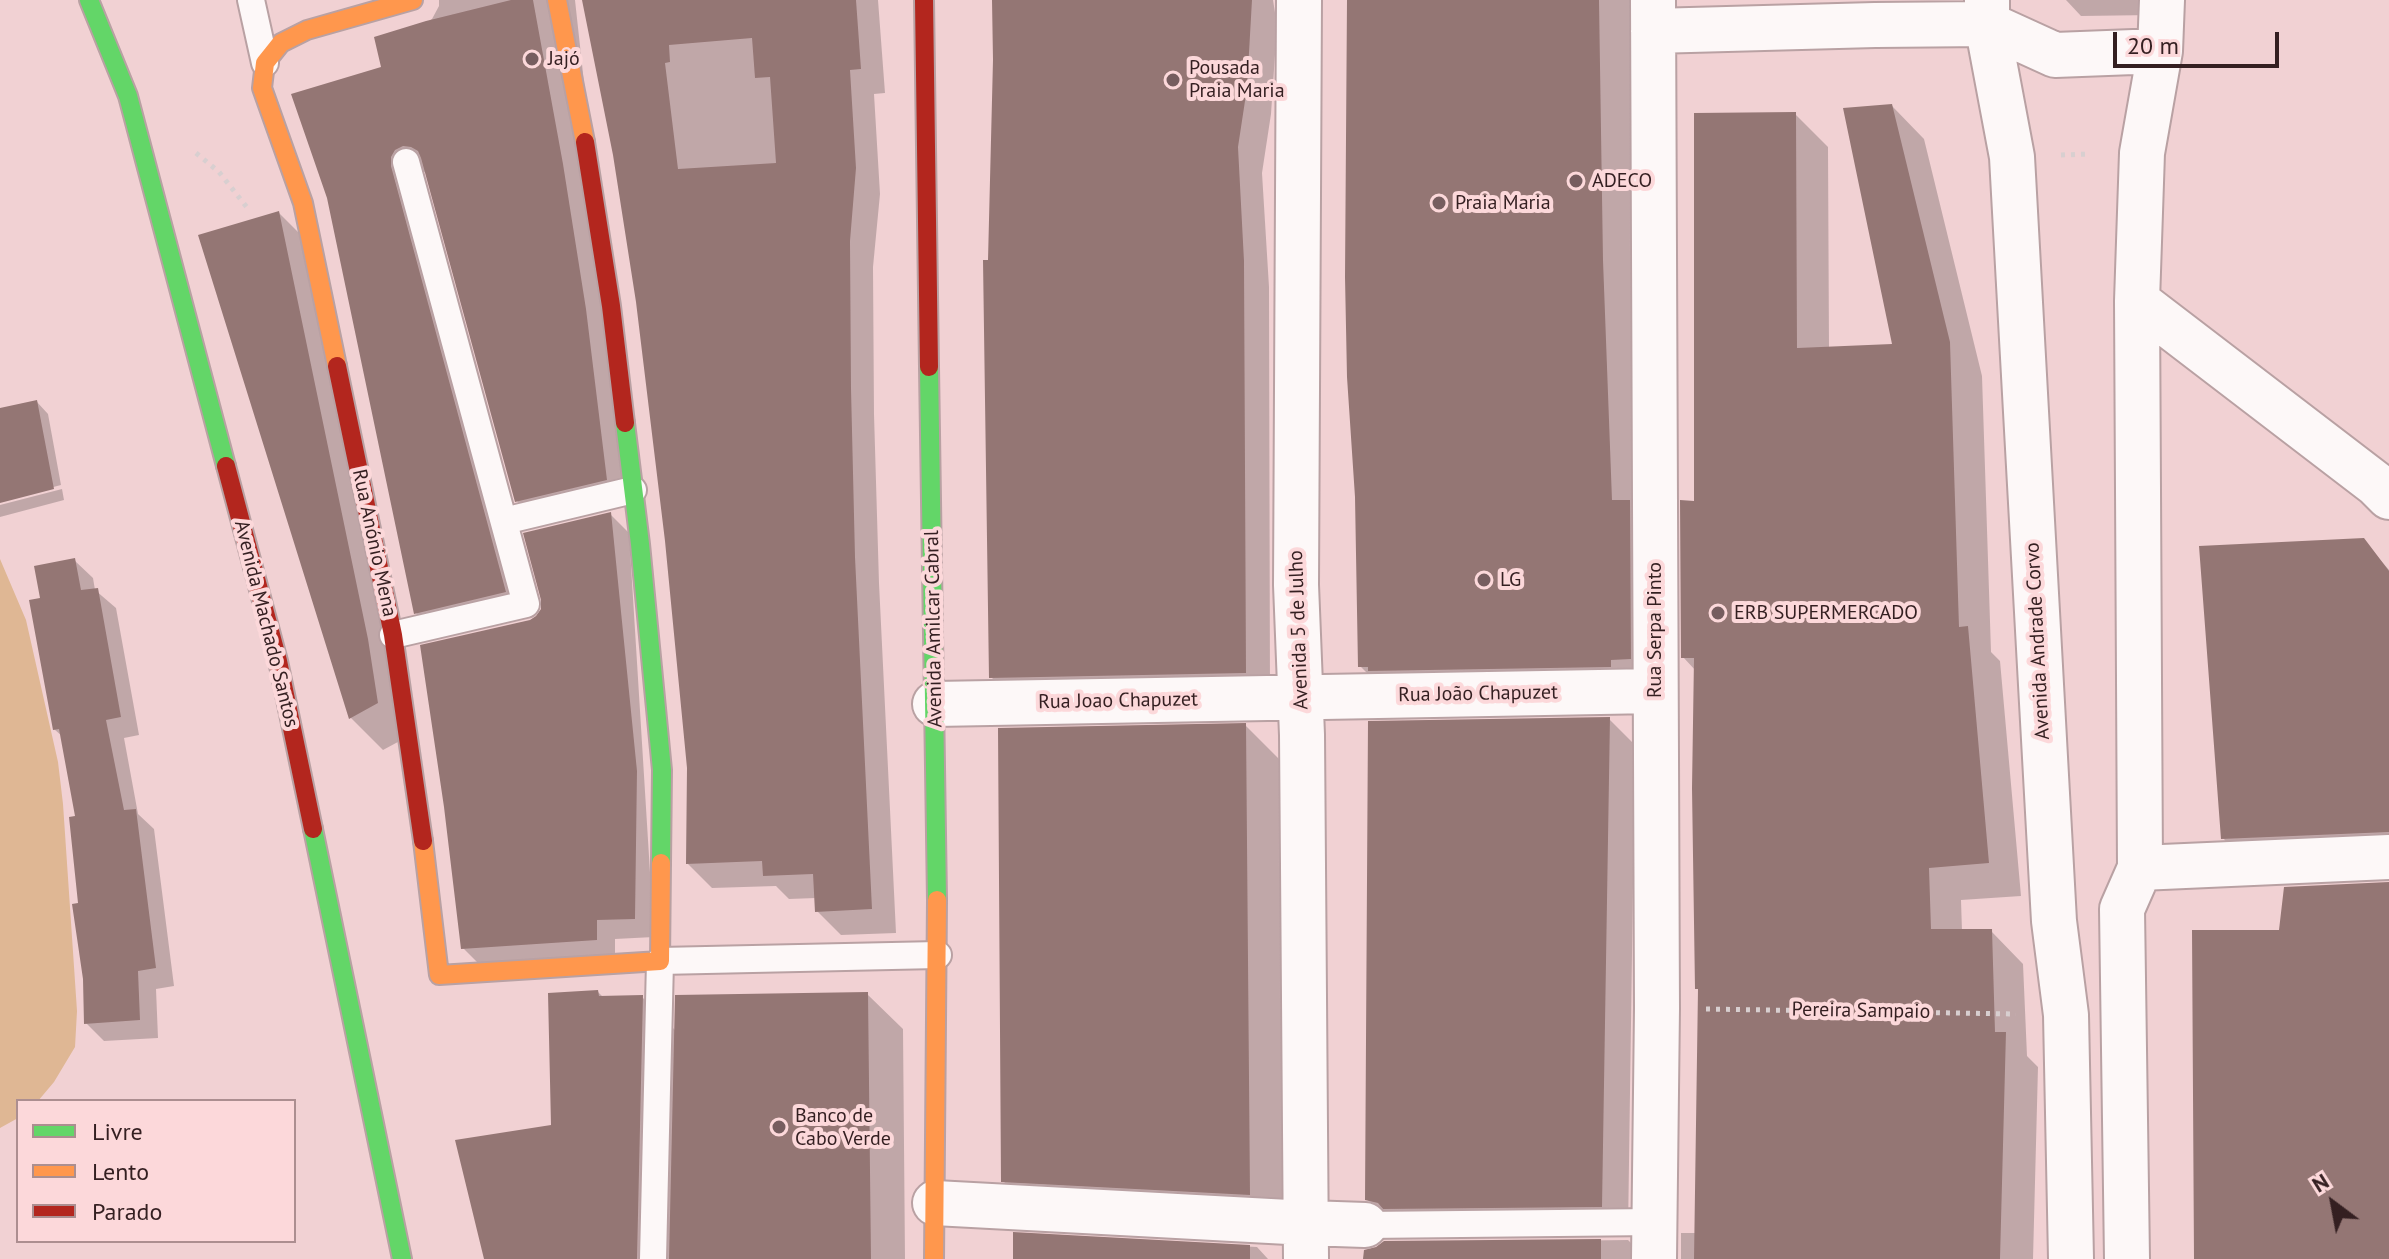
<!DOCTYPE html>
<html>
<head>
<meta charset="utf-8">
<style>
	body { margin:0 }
	#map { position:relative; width:2389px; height:1259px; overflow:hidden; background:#f1d1d3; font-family:"PT Sans",sans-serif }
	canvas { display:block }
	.legend { position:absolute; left:16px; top:1099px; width:280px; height:144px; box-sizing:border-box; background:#fcd8da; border:2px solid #ac8e90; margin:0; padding:10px 14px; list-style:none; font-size:24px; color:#341f21 }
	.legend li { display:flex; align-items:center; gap:16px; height:40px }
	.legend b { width:40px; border:2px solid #ac8e90 }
	.north { position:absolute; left:2293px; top:1163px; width:80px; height:80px; -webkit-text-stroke:6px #fcd8da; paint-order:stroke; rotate:328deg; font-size:22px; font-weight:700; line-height:32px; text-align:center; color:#341f21 }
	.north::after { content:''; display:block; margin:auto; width:28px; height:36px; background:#341f21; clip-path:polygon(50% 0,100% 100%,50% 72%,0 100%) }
	.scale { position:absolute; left:2113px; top:32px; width:166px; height:36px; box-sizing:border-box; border:4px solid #341f21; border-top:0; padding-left:10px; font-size:24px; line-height:28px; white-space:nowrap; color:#341f21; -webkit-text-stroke:6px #fcd8da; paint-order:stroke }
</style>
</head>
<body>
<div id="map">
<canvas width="2389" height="1259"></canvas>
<ul class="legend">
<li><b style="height:10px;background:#63d668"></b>Livre</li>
<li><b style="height:10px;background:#ff974d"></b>Lento</li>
<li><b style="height:10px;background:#b3261e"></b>Parado</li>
</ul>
<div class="north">N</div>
<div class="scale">20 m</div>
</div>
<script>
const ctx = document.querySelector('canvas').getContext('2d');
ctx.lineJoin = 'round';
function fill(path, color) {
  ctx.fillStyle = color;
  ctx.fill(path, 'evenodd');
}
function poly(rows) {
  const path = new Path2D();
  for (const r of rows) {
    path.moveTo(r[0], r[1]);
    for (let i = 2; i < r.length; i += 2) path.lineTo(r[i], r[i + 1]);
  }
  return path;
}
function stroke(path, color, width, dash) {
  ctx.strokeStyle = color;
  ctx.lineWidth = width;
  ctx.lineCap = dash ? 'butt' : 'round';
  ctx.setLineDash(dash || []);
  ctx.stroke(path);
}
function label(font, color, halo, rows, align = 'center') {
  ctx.font = font + ' "PT Sans",sans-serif';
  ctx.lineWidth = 8;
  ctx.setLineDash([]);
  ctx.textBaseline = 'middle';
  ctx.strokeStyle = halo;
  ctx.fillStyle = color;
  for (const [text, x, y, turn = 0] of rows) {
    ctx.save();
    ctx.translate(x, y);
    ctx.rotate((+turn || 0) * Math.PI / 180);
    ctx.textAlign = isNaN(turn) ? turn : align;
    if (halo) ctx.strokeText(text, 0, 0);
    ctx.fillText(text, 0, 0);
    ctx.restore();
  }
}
const green = poly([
	[0,559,26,620,58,762,63,804,77,1011,75,1047,54,1082,38,1101,18,1101,18,1118,0,1128]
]);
const shadow = poly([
	[439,0,575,0,630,504,541,525,517,501,427,171,420,174,529,616,440,637,416,613,383,69,421,26,432,19,439,6],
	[585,0,878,0,885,93,874,94,880,194,873,267,874,414,879,583,896,933,841,935,817,911,816,898,789,899,776,886,712,888,688,864,689,768,667,541,638,303,615,155],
	[994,0,1273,0,1277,25,1271,114,1262,173,1269,287,1270,698,1016,702,991,677,990,262,995,60],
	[1349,0,1638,0,1669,698,1400,706,1360,666],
	[2066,0,2153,0,2153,15,2081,16],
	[1892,106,1924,139,1982,376,1991,652,2000,661,2021,896,1961,900,1962,931,1991,931,2023,964,2027,1056,2038,1067,2033,1259,1681,1259,1681,1233,1696,1233,1700,992,1697,988,1696,671,1683,657,1696,503,1795,114,1828,147,1829,348,1894,346],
	[279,213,311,245,409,736,383,750,351,718],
	[37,402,48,414,61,485,0,501,0,410],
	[62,489,64,500,0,517,0,505],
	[610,514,629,533,654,937,615,939,615,958,482,967,463,948,530,621,538,618],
	[2363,540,2389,570,2389,846,2237,853,2223,838],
	[74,560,93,578,95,590,116,608,139,735,124,738,138,814,154,829,174,986,156,989,158,1038,104,1041,86,1023,77,818,63,737,54,729,42,600],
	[1609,719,1635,745,1628,1232,1393,1226,1367,1199],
	[1245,725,1284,764,1288,1233,1042,1219,1003,1181],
	[598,992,604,998,642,997,676,1031,867,994,903,1029,905,1259,487,1259,553,1127],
	[1015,1234,1257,1247,1268,1259,1015,1259],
	[1628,1240,1647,1259,1366,1259,1384,1243]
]);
const building = poly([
	[511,0,533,0,563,164,586,309,607,480,515,502,421,158,418,151,411,147,403,146,395,150,391,157,391,166,506,592,414,614,327,198,291,94,381,67,374,37,426,21],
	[582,0,856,0,861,69,850,70,856,168,850,241,851,388,855,557,872,909,815,912,813,874,763,876,762,861,686,864,687,768,665,541,636,302,613,155],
	[752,38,755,78,770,77,776,163,678,169,665,63,670,62,669,45],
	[992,0,1252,0,1247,88,1238,147,1244,261,1246,673,989,678,983,260,988,260,993,60],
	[1347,0,1599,0,1603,260,1612,500,1630,500,1631,659,1611,660,1611,667,1368,671,1368,667,1358,667,1355,497,1347,377,1345,277],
	[1892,104,1950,342,1959,627,1968,626,1989,863,1929,868,1931,929,1992,929,1995,1032,2006,1032,2000,1259,1694,1259,1698,989,1695,989,1692,788,1694,658,1681,658,1680,500,1694,501,1694,113,1796,112,1797,348,1892,344,1843,108],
	[279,211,368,639,378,703,349,719,198,235],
	[37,400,54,489,0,503,0,408],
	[611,512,637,771,635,919,597,920,597,940,461,949,444,807,420,645,530,620,536,616,541,609,541,600,523,533],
	[2364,538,2389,571,2389,832,2221,839,2199,546],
	[75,558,81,590,98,588,121,717,106,720,124,810,136,809,156,968,138,971,140,1020,84,1024,83,979,72,904,78,903,69,817,75,816,59,729,53,730,29,600,40,598,34,566],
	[1610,717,1602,1207,1383,1209,1378,1203,1365,1200,1368,721],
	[1246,723,1250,1195,1001,1182,998,728],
	[2389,882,2389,1259,2194,1259,2192,930,2279,930,2284,887],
	[598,990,599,996,643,995,637,1259,484,1259,455,1140,551,1125,548,993],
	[868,992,871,1259,669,1259,675,995],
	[1013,1232,1250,1245,1250,1259,1013,1259],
	[1601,1239,1601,1259,1363,1259,1364,1250,1376,1247,1384,1241]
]);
const path = poly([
	[196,153,219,172,249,210],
	[2061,155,2091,154],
	[1706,1009,2016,1014]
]);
const lane = poly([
	[251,0,265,63],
	[504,521,633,490],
	[393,635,526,604,406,162],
	[1365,1225,1655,1222],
	[653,1259,660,961,938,955]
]);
const street = poly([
	[1299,0,1296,585,1302,735,1306,1259],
	[1653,0,1657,1008,1654,1259],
	[1987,0,1987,24,2012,157,2054,921,2066,1015,2071,1259],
	[1653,31,1875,25,1987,24,2055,55,2160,51],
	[2137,301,2376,484,2389,497],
	[935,704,1655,691],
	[2140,868,2389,857],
	[935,1203,1307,1223,1365,1225],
	[2127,1259,2122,909,2140,868,2137,301,2142,153,2160,51,2162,0]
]);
const fast = poly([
	[89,0,128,96,226,466],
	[929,367,937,900],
	[625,423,640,544,662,770,661,863],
	[313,829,402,1259]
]);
const slow = poly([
	[557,0,585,142],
	[337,366,303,203,262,88,265,63,281,43,307,30,413,0],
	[423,841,439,975,660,961,661,863],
	[934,1259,937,900]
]);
const jam = poly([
	[924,0,929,367],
	[585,142,611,306,625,423],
	[337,366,393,635,423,841],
	[226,466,278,661,313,829]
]);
const markers = [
	[532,59,8,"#765d5f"],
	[1173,80,8,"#765d5f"],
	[1576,181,8,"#765d5f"],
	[1439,203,8,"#765d5f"],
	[1484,580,8,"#765d5f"],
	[1718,613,8,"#765d5f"],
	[779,1127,8,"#765d5f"]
];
const poiNames = [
	["Jajó",548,59],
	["Pousada",1189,68],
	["Praia Maria",1189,91],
	["ADECO",1592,181],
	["Praia Maria",1455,203],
	["LG",1500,580],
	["ERB SUPERMERCADO",1734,613],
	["Banco de",795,1116],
	["Cabo Verde",795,1139]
];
const streetNames = [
	["Rua Anónio Mena",374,543,78],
	["Avenida Machado Santos",266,624,76],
	["Avenida Amilcar Cabral",934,629,-91],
	["Avenida 5 de Julho",1299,630,-92],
	["Rua Serpa Pinto",1655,630,-90],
	["Avenida Andrade Corvo",2038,641,-93],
	["Rua João Chapuzet",1478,694,-1],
	["Rua Joao Chapuzet",1118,701,-1],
	["Pereira Sampaio",1861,1011,1]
];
fill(green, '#dfb794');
fill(shadow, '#0003');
fill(building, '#947674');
stroke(lane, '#b9a1a3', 30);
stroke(street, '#b9a1a3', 48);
stroke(fast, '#b9a1a3', 22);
stroke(slow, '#b9a1a3', 22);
stroke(jam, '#b9a1a3', 22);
stroke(path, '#d8cfd0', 5, [4, 6]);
stroke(lane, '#fdf8f8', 26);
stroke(street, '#fdf8f8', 44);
stroke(fast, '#63d668', 18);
stroke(slow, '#ff974d', 18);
stroke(jam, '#b3261e', 18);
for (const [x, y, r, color] of markers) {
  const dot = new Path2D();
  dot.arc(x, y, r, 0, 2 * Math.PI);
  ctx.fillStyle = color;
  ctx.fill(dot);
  stroke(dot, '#fcd8da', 3);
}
label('20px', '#341f21', '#fcd8da', poiNames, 'left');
label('20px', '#341f21', '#fcd8da', streetNames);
</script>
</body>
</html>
